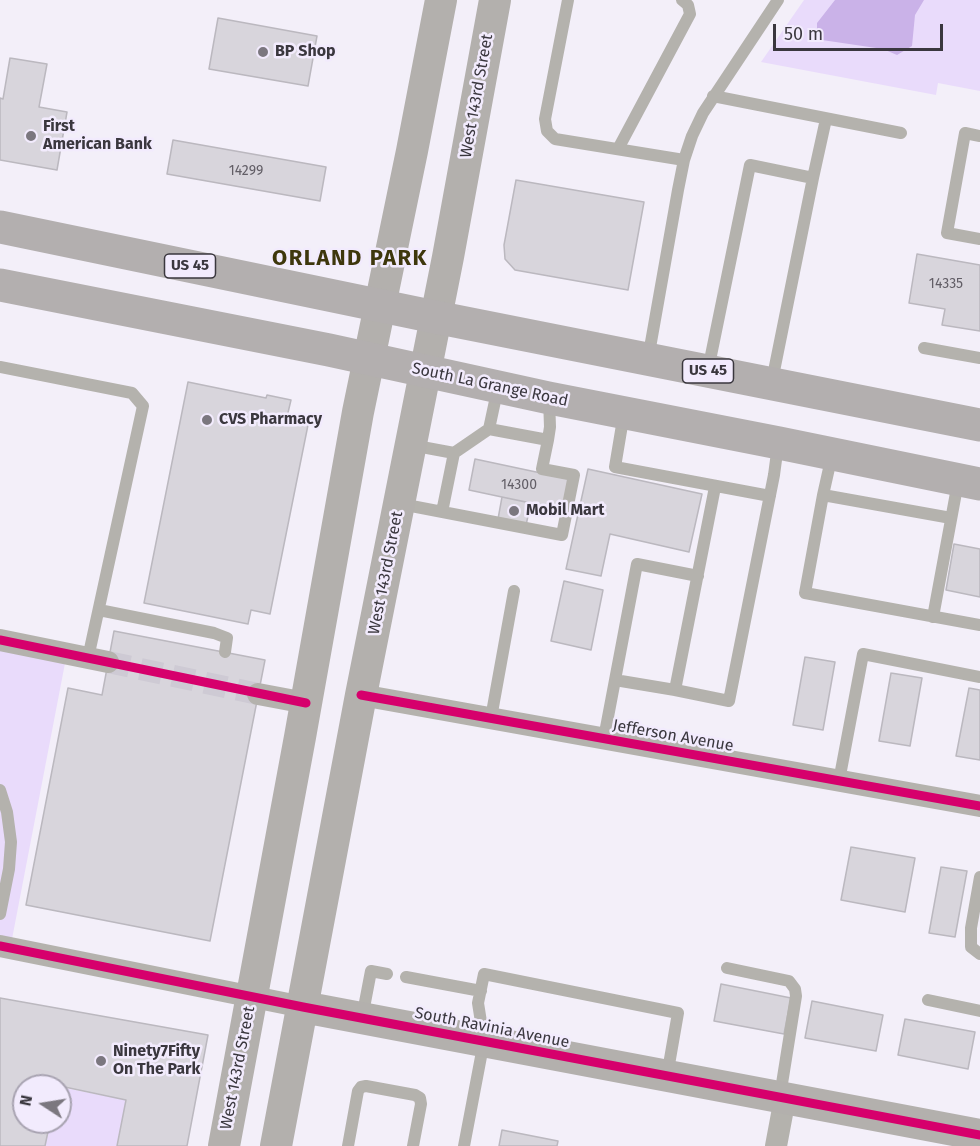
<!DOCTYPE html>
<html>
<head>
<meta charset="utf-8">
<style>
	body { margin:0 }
	#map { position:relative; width:980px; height:1146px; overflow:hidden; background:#f3eff9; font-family:"Fira Sans",sans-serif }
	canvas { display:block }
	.north { position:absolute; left:12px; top:1074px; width:60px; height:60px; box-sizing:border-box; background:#f2ebfd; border:2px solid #a8a3b1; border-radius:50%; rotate:282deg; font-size:16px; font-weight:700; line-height:24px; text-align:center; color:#3a373e }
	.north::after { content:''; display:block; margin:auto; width:21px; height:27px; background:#7b777f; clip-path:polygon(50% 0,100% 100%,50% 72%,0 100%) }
	.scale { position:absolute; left:773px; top:24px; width:170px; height:27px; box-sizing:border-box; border:3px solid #3a373e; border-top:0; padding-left:8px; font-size:18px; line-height:21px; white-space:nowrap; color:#3a373e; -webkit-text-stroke:4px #f2ebfd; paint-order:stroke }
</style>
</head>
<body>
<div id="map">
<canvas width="980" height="1146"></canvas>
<div class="north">N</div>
<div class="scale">50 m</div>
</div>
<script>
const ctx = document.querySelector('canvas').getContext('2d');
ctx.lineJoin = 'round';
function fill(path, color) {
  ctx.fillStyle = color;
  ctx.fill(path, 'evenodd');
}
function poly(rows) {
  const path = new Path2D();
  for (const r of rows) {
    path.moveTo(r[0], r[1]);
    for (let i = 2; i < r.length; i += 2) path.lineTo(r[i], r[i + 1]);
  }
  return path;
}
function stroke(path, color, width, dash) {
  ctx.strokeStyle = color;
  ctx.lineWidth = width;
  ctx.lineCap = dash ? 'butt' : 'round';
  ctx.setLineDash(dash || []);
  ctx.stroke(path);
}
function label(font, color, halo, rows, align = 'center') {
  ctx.font = font + ' "Fira Sans",sans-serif';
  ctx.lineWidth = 5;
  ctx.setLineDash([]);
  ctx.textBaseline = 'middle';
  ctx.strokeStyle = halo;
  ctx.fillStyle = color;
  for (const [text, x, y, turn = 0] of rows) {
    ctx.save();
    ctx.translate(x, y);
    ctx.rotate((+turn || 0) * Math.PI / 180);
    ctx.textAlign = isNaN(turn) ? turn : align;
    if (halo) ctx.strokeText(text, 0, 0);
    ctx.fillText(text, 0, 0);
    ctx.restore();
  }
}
const green = poly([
	[804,0,980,0,980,91,938,83,936,95,761,62],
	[0,644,66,658,12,939,0,937],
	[60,1087,126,1100,117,1146,45,1146,50,1122,60,1122]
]);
const water = poly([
	[835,0,924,0,915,15,912,46,897,55,883,49,822,40,817,32,817,23]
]);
const building = poly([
	[218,18,317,36,308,86,209,69,218,18],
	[10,58,47,64,39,107,67,112,57,170,0,160,0,98,3,99,10,58],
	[173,140,326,167,320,201,167,174,173,140],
	[516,180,644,202,628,290,515,270,505,259,504,245,516,180],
	[917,254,980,265,980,331,942,325,945,309,909,303,917,254],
	[188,382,266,398,267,395,291,400,286,421,308,425,270,614,251,610,248,624,144,603,188,382],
	[475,459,569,479,563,510,469,490,475,459],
	[588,469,702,494,689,552,610,534,601,576,566,569,588,469],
	[502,497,531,503,526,525,498,519,502,497],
	[954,544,980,549,980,597,946,590,954,544],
	[564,581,603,590,591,650,551,641,564,581],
	[114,631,265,660,210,941,26,905,68,688,102,695,114,631],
	[805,657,835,662,823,730,793,725,805,657],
	[891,673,922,678,910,746,879,741,891,673],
	[969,688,980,690,980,760,956,756,969,688],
	[851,847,915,858,905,912,841,900,851,847],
	[941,867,967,871,955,937,929,933,941,867],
	[721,984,791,998,784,1034,714,1021,721,984],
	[0,998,208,1035,187,1146,117,1146,126,1100,60,1086,24,1086,24,1122,50,1122,45,1146,0,1146,0,998],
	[812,1001,883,1015,876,1051,805,1038,812,1001],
	[905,1019,975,1032,968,1069,898,1055,905,1019],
	[502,1130,558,1141,557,1146,499,1146,502,1130]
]);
const streetTunnel = poly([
	[108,662,258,694]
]);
const lane = poly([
	[568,0,545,119,547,131,555,139,684,160],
	[713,96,901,133],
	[980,136,965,133,947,233,980,239],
	[618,149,690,14,688,5,682,0],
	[813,178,826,119],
	[924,348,980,358],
	[648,359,678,190,684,160,692,136,703,113,778,0],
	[0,367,132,393,143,406,88,658],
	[708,370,750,165,813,178,772,381],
	[624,413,615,467,770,496],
	[489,429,548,440,550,427,549,398],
	[411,445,454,453],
	[832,455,823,495,805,593,980,625],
	[715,487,675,690,729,701,774,475,778,445],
	[823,495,951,518],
	[401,504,562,535,574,475,542,469,548,440],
	[442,512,454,453,489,429,498,387],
	[99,610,214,633,227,638,225,652],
	[933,617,958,482],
	[615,680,675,690],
	[491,718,514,591],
	[604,738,637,564,698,576],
	[839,781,863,654,980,677],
	[0,790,7,812,11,842,9,869,0,914],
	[980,877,971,928,971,947,980,954],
	[727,968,789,981,795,989,796,996,780,1096],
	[406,977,481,991],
	[928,1000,980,1011],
	[362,1018,371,971,387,974],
	[348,1146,358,1091,361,1087,366,1086,415,1095,420,1098,421,1104,413,1146],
	[464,1146,484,1041,478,1003,484,974,678,1013,667,1076]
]);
const street = poly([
	[0,640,108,662],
	[258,694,306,703],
	[361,695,980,806],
	[0,946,303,1007],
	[776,1146,785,1098]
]);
const secondary = poly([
	[303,1007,980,1135],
	[224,1146,300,737,358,412,412,151,441,0],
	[276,1146,361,695,448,257,495,0]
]);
const highway = poly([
	[0,227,435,317,980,425],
	[0,285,329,350,549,398,779,443,980,484]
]);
const cycleway = poly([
	[0,640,306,703],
	[361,695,980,806],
	[0,946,303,1007,980,1135]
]);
const markers = [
	[263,52,6,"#7b777f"],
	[31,136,6,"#7b777f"],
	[207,420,6,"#7b777f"],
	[514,511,6,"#7b777f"],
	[101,1061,6,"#7b777f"]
];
const numberNames = [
	["14299",246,171],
	["14335",946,284],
	["14300",519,485]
];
const shields = [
	[190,266,51],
	[708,371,51]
];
const shieldNames = [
	["US 45",190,266],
	["US 45",708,371]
];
const poiNames = [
	["BP Shop",275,52],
	["First",43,127],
	["American Bank",43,145],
	["CVS Pharmacy",219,420],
	["Mobil Mart",526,511],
	["Ninety7Fifty",113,1052],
	["On The Park",113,1070]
];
const streetNames = [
	["West 143rd Street",477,96,-80],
	["South La Grange Road",490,385,12],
	["West 143rd Street",386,573,-79],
	["Jefferson Avenue",673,736,10],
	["South Ravinia Avenue",492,1028,11],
	["West 143rd Street",238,1068,-79]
];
const districtNames = [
	["ORLAND PARK",350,259]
];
fill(green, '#e9dbfb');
fill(water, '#cab2e8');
fill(building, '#d8d5dc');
stroke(building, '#bbb8bf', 1.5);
stroke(streetTunnel, '#cecad4', 22, [22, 11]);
stroke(lane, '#b4b2ad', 12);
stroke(street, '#b4b2ad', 22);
stroke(secondary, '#b3b0ad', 32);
stroke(highway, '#b3afaf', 33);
stroke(cycleway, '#d6006c', 9);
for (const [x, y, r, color] of markers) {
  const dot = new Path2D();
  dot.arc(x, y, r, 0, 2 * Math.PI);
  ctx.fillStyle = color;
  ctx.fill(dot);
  stroke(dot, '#f2ebfd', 2);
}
label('14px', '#625e66', null, numberNames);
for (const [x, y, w] of shields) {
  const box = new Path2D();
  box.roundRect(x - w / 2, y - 12, w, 24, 4.5);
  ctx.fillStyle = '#f2ebfd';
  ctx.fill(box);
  stroke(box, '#3a373e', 1.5);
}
label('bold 15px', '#3a373e', null, shieldNames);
label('bold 16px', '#3a373e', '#f2ebfd', poiNames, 'left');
label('16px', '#3a373e', '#f2ebfd', streetNames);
ctx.letterSpacing = '1.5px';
label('bold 22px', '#3e370c', '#f2ebfd', districtNames);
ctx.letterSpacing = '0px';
</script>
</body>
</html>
